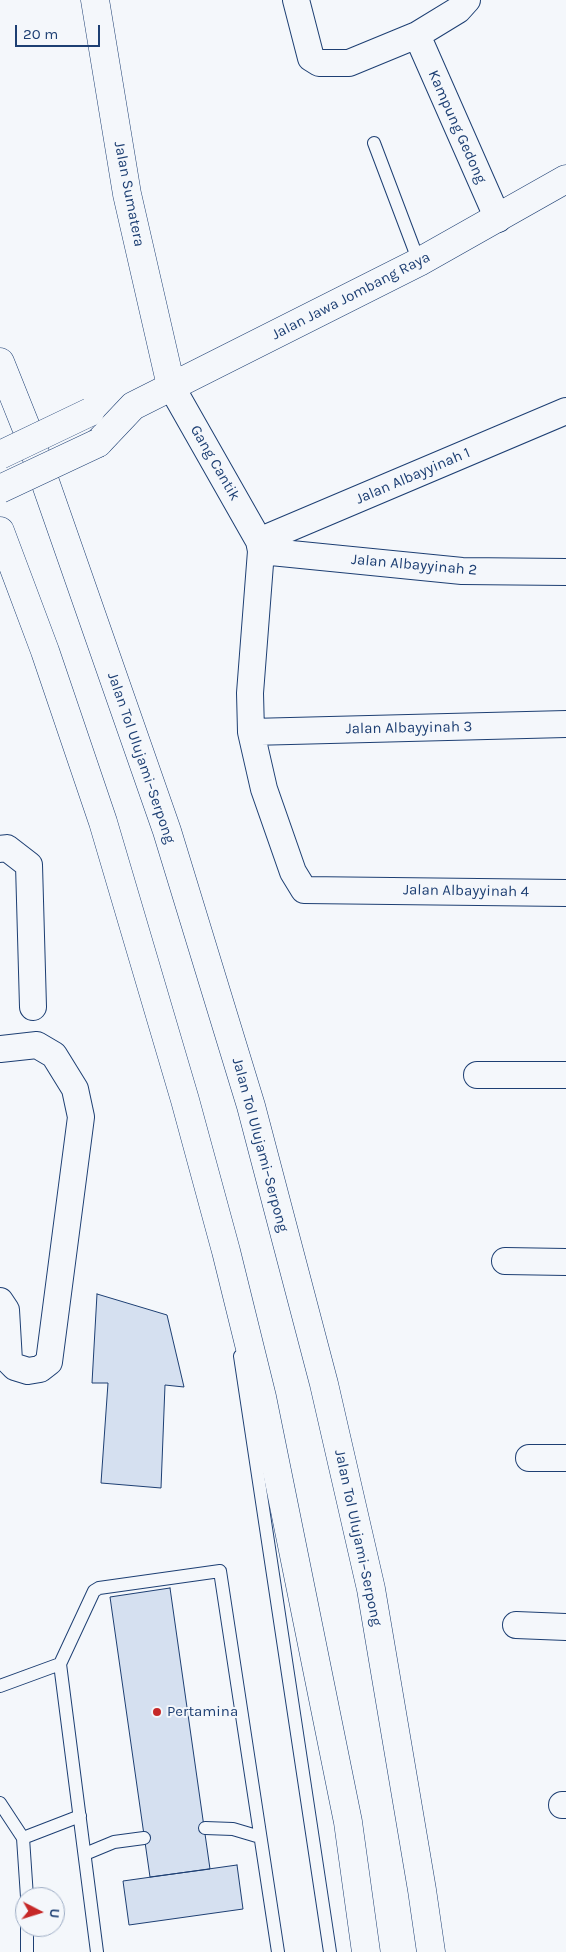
<!DOCTYPE html>
<html>
<head>
<meta charset="utf-8">
<style>
	body { margin:0 }
	#map { position:relative; width:566px; height:1952px; overflow:hidden; background:#f4f7fb; font-family:Karla,sans-serif }
	canvas { display:block }
	.north { position:absolute; left:15px; top:1887px; width:50px; height:50px; box-sizing:border-box; background:#f4f7fb; border:1px solid #9eadc5; border-radius:50%; rotate:95deg; font-size:14px; font-weight:700; line-height:20px; text-align:center; color:#1d3f73 }
	.north::after { content:''; display:block; margin:auto; width:18px; height:22px; background:#c62828; clip-path:polygon(50% 0,100% 100%,50% 72%,0 100%) }
	.scale { position:absolute; left:15px; top:25px; width:85px; height:22px; box-sizing:border-box; border:2px solid #1d3f73; border-top:0; padding-left:6px; font-size:15px; line-height:18px; white-space:nowrap; color:#1d3f73; -webkit-text-stroke:4px #f4f7fb; paint-order:stroke }
</style>
</head>
<body>
<div id="map">
<canvas width="566" height="1952"></canvas>
<div class="north">U</div>
<div class="scale">20 m</div>
</div>
<script>
const ctx = document.querySelector('canvas').getContext('2d');
ctx.lineJoin = 'round';
function fill(path, color) {
  ctx.fillStyle = color;
  ctx.fill(path, 'evenodd');
}
function poly(rows) {
  const path = new Path2D();
  for (const r of rows) {
    path.moveTo(r[0], r[1]);
    for (let i = 2; i < r.length; i += 2) path.lineTo(r[i], r[i + 1]);
  }
  return path;
}
function stroke(path, color, width, dash) {
  ctx.strokeStyle = color;
  ctx.lineWidth = width;
  ctx.lineCap = dash ? 'butt' : 'round';
  ctx.setLineDash(dash || []);
  ctx.stroke(path);
}
function label(font, color, halo, rows, align = 'center') {
  ctx.font = font + ' Karla,sans-serif';
  ctx.lineWidth = 4;
  ctx.setLineDash([]);
  ctx.textBaseline = 'middle';
  ctx.strokeStyle = halo;
  ctx.fillStyle = color;
  for (const [text, x, y, turn = 0] of rows) {
    ctx.save();
    ctx.translate(x, y);
    ctx.rotate((+turn || 0) * Math.PI / 180);
    ctx.textAlign = isNaN(turn) ? turn : align;
    if (halo) ctx.strokeText(text, 0, 0);
    ctx.fillText(text, 0, 0);
    ctx.restore();
  }
}
const building = poly([
	[97,1294,167,1315,184,1387,165,1385,161,1488,101,1483,108,1383,92,1383,97,1294],
	[170,1588,210,1869,150,1877,110,1597,170,1588],
	[237,1865,243,1909,129,1925,123,1881,237,1865]
]);
const lane = poly([
	[374,143,419,262],
	[240,1356,330,1952],
	[0,1686,60,1664],
	[0,1803,23,1838,27,1897],
	[205,1828,233,1829,260,1837],
	[23,1838,80,1816],
	[85,1854,114,1842,144,1838],
	[27,1952,27,1927],
	[97,1952,60,1664,94,1591,99,1588,220,1571,278,1952]
]);
const street = poly([
	[296,0,311,58,319,63,349,63,417,35],
	[467,0,458,10,417,35,498,219],
	[171,386,259,541,261,551,250,693,251,732,264,789,293,872,304,890,566,893],
	[259,541,566,411],
	[261,551,462,571,566,572],
	[251,732,566,724],
	[0,849,7,848,29,865,33,1007],
	[0,1049,37,1045,54,1055,75,1089,81,1117,49,1362,40,1369,28,1371,15,1367,9,1361,6,1310,0,1301],
	[477,1075,566,1075],
	[505,1261,566,1262],
	[529,1458,566,1458],
	[516,1625,566,1627],
	[562,1805,566,1805]
]);
const secondary = poly([
	[95,0,127,194,171,386],
	[98,443,133,406,419,262,566,179]
]);
const highway = poly([
	[0,362,26,427,167,831,251,1106,324,1384,371,1589,422,1890,431,1952],
	[0,531,45,651,103,822,185,1100,226,1251,262,1397,348,1822,366,1952]
]);
const secondaryBridge = poly([
	[0,455,90,412],
	[0,489,98,443]
]);
const markers = [
	[157,1712,5,"#c62828"]
];
const streetNames = [
	["Kampung Gedong",457,127,66],
	["Jalan Sumatera",129,194,79],
	["Jalan Jawa Jombang Raya",351,296,-27],
	["Gang Cantik",215,463,60],
	["Jalan Albayyinah 1",413,476,-23],
	["Jalan Albayyinah 2",414,565,5],
	["Jalan Albayyinah 3",409,728,-1],
	["Jalan Tol Ulujami–Serpong",141,758,71],
	["Jalan Albayyinah 4",466,891,1],
	["Jalan Tol Ulujami–Serpong",260,1145,75],
	["Jalan Tol Ulujami–Serpong",358,1538,78]
];
const poiNames = [
	["Pertamina",167,1712]
];
fill(building, '#d5e0f0');
stroke(building, '#1d3f73', 1);
stroke(lane, '#1d3f73', 14);
stroke(street, '#1d3f73', 28);
stroke(secondary, '#1d3f73', 29);
stroke(highway, '#1d3f73', 29);
stroke(lane, '#f4f7fb', 12);
stroke(street, '#f4f7fb', 26);
stroke(secondary, '#f4f7fb', 28);
stroke(highway, '#f4f7fb', 28);
stroke(secondaryBridge, '#1d3f73', 29, []);
stroke(secondaryBridge, '#f4f7fb', 28);
for (const [x, y, r, color] of markers) {
  const dot = new Path2D();
  dot.arc(x, y, r, 0, 2 * Math.PI);
  ctx.fillStyle = color;
  ctx.fill(dot);
  stroke(dot, '#f4f7fb', 2);
}
label('15px', '#1d3f73', '#f4f7fb', streetNames);
label('15px', '#1d3f73', '#f4f7fb', poiNames, 'left');
</script>
</body>
</html>
